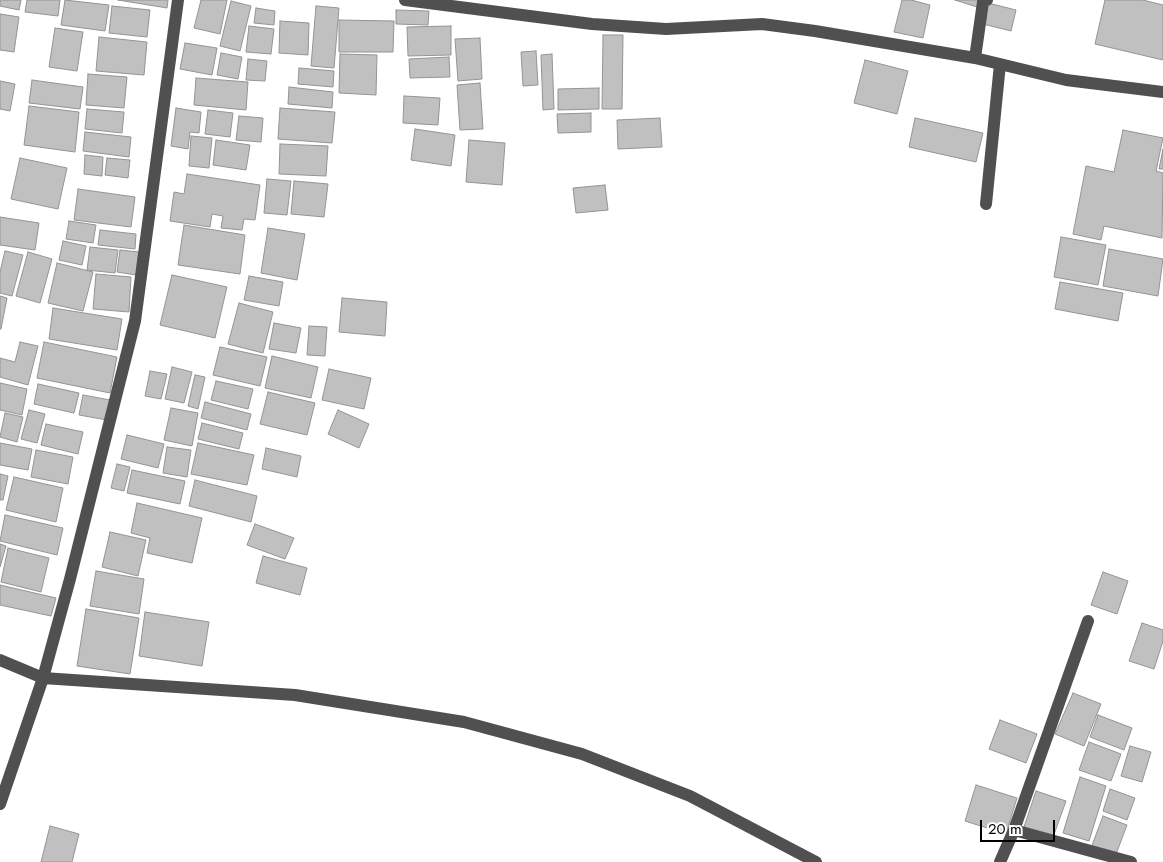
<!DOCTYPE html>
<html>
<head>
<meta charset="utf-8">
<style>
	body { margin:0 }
	#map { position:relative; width:1163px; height:862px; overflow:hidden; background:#fff; font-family:Jost,sans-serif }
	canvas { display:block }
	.scale { position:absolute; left:980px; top:820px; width:75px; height:22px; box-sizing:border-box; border:2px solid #000; border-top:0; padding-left:6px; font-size:15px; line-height:18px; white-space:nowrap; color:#000; -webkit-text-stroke:4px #fff; paint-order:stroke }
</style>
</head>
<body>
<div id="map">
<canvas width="1163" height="862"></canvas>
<div class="scale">20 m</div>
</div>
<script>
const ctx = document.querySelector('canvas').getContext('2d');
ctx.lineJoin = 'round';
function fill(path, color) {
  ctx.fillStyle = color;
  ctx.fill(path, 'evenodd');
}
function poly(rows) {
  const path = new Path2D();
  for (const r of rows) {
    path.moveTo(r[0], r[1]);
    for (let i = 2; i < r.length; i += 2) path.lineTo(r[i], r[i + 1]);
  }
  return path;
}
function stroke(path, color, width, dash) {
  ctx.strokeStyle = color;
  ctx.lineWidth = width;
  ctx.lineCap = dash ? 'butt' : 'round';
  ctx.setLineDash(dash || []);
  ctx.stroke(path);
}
const building = poly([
	[0,0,21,0,19,10,0,6,0,0],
	[27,0,60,0,58,16,25,12,27,0],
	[65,0,109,5,105,31,61,25,65,0],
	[118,0,168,0,167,8,118,0],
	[201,0,227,0,220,34,194,28,201,0],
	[902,0,911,0,930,5,923,38,894,32,902,0],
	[955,0,979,0,977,7,955,0],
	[1105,0,1143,0,1163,5,1163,60,1095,44,1105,0],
	[231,1,251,6,240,51,220,46,231,1],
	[988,3,1016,10,1011,31,983,24,988,3],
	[112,6,150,10,147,37,109,33,112,6],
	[316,6,339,8,334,68,311,66,316,6],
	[256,8,275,11,274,25,254,23,256,8],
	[396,10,429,11,428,25,396,24,396,10],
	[0,14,19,17,14,52,0,50,0,14],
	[339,20,394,21,393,52,339,52,339,20],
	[280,21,309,23,308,55,279,53,280,21],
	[249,26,274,29,271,54,246,52,249,26],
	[451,26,451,55,408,56,407,27,451,26],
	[55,28,83,32,77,71,49,67,55,28],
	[603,35,623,35,622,109,602,109,603,35],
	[99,37,147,42,144,75,96,71,99,37],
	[480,38,482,79,458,81,455,39,480,38],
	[185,43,217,48,212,75,180,69,185,43],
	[536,51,538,85,523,86,521,52,536,51],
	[221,53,242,57,238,79,217,75,221,53],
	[340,54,377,55,376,95,339,93,340,54],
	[552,54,554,109,543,110,541,55,552,54],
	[449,57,450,77,410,78,409,59,449,57],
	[248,59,267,61,265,81,246,80,248,59],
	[865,60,908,71,897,114,854,103,865,60],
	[299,68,334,71,333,87,298,84,299,68],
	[88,74,127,77,124,108,86,105,88,74],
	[196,78,248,82,246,110,194,105,196,78],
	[32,80,83,87,80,109,29,103,32,80],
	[0,81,15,84,10,111,0,109,0,81],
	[480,83,483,129,460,130,457,85,480,83],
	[289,87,333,92,332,108,288,104,289,87],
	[599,88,599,109,558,110,558,89,599,88],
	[404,96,440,98,438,125,403,123,404,96],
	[29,106,79,112,75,152,24,145,29,106],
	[176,108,201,112,199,133,190,132,188,149,171,146,176,108],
	[280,108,335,112,332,143,278,139,280,108],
	[87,109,124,112,122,133,85,129,87,109],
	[208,110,233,113,230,137,205,134,208,110],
	[591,113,591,132,558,133,557,114,591,113],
	[239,116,263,118,261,142,236,140,239,116],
	[660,118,662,147,618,149,617,120,660,118],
	[915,118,983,133,976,162,909,147,915,118],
	[415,129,455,135,451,166,411,160,415,129],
	[1123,130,1163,138,1156,171,1163,173,1162,238,1104,226,1101,240,1073,234,1086,166,1114,172,1123,130],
	[85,132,131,137,129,157,83,151,85,132],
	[191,136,212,138,209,168,189,166,191,136],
	[216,140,250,145,246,170,213,165,216,140],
	[469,140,505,143,502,185,466,182,469,140],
	[280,144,328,146,326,176,279,174,280,144],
	[1163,149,1163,169,1159,169,1163,149],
	[85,155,103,157,102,176,84,174,85,155],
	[20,158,67,168,58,209,11,199,20,158],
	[107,158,130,160,128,178,105,175,107,158],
	[187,174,260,185,255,220,244,219,242,230,221,228,223,216,212,214,210,227,170,221,174,192,184,194,187,174],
	[267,179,291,181,287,215,264,213,267,179],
	[294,181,328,184,324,217,291,214,294,181],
	[605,185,608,210,576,213,573,188,605,185],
	[78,189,135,197,131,227,74,220,78,189],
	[0,217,39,223,35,250,0,245,0,217],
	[69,221,96,225,93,243,66,239,69,221],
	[184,225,245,235,240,274,178,265,184,225],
	[268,228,305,234,297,280,261,273,268,228],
	[100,230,136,234,135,249,98,245,100,230],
	[1061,237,1106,245,1098,285,1054,277,1061,237],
	[63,241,86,246,82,265,59,260,63,241],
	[90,247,118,250,115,273,87,270,90,247],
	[1109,249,1163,259,1158,296,1103,286,1109,249],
	[120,250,139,252,136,275,117,272,120,250],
	[5,251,23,255,12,296,0,293,0,272,5,251],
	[28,252,52,259,40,303,16,296,28,252],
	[57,263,93,272,83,311,48,303,57,263],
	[96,274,131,277,129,312,93,309,96,274],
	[172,275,227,287,215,338,160,325,172,275],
	[249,276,283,282,279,306,244,300,249,276],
	[1060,282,1123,293,1118,321,1055,309,1060,282],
	[0,296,7,298,1,329,0,329,0,296],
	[342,298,387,302,385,336,339,332,342,298],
	[239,303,273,312,263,353,228,344,239,303],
	[53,308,122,319,117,350,49,339,53,308],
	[274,323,301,328,296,353,269,349,274,323],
	[309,326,327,327,325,356,307,355,309,326],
	[20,342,38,346,28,385,0,377,0,358,15,362,20,342],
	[44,342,117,357,110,393,37,378,44,342],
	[220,347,267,357,260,386,213,375,220,347],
	[272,356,318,367,311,398,265,388,272,356],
	[172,367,192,372,184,403,165,399,172,367],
	[329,369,371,378,364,409,322,400,329,369],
	[150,371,167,374,161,399,145,396,150,371],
	[195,375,205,377,198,409,188,406,195,375],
	[216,381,253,389,248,409,211,400,216,381],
	[0,383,27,389,22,415,0,410,0,383],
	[38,384,79,393,74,413,34,404,38,384],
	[268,392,315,403,307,435,260,424,268,392],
	[83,395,110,400,107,420,79,415,83,395],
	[205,402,251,414,247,430,201,418,205,402],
	[171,408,198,413,192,446,164,440,171,408],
	[29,410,45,414,37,443,21,439,29,410],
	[338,410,369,424,359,448,328,434,338,410],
	[5,413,23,417,17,442,0,437,5,413],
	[202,423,243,433,239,449,198,439,202,423],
	[46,424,83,432,78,454,41,445,46,424],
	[127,435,164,444,158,468,121,459,127,435],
	[0,443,32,449,28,470,0,465,0,443],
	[198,443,254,455,247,485,191,474,198,443],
	[167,447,191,450,187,477,163,473,167,447],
	[266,448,301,456,297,477,262,469,266,448],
	[36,450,73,457,68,484,31,477,36,450],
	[117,464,130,467,124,491,111,488,117,464],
	[132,470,185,481,180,504,127,493,132,470],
	[0,474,8,476,3,500,0,500,0,474],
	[14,477,63,488,56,522,6,510,14,477],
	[195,480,257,496,251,522,189,506,195,480],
	[137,503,202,518,192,563,147,553,150,538,131,533,137,503],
	[5,515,63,528,57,555,0,541,5,515],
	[255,524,294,538,285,559,247,545,255,524],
	[110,532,146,540,138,576,102,567,110,532],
	[0,544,6,546,0,567,0,544],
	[8,548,49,558,41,592,1,582,8,548],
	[263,556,307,568,300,595,256,583,263,556],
	[96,571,144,579,139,614,90,606,96,571],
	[1103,572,1128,581,1117,614,1091,605,1103,572],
	[0,585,56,598,51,616,0,605,0,585],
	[86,609,139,618,130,674,77,666,86,609],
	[145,612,209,622,202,666,139,656,145,612],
	[1142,623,1163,630,1163,641,1154,669,1129,661,1142,623],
	[1073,693,1101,704,1084,746,1055,734,1073,693],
	[1098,715,1132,728,1124,750,1090,737,1098,715],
	[1000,720,1037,734,1026,763,989,749,1000,720],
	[1089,742,1121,754,1111,781,1079,770,1089,742],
	[1130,746,1151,752,1142,782,1121,776,1130,746],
	[1080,777,1106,786,1089,841,1063,833,1080,777],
	[976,785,1017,798,1006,834,965,821,976,785],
	[1110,789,1135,798,1127,820,1103,811,1110,789],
	[1036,791,1066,801,1052,840,1023,830,1036,791],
	[1103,816,1127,825,1115,857,1091,848,1103,816],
	[50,826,79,834,72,862,41,862,50,826]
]);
const minor = poly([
	[405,0,592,24,666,29,762,24,815,31,975,58,1066,80,1163,92],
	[975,58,983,2,987,0],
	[986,204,1000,64],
	[0,660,43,678,295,695,464,722,582,754,690,796,816,862],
	[0,804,43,678,70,579,135,321,178,0],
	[1014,830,1131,862],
	[1000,862,1014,830,1088,621]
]);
fill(building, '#c0c0c0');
stroke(building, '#949494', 1);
stroke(minor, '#505050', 12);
</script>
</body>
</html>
